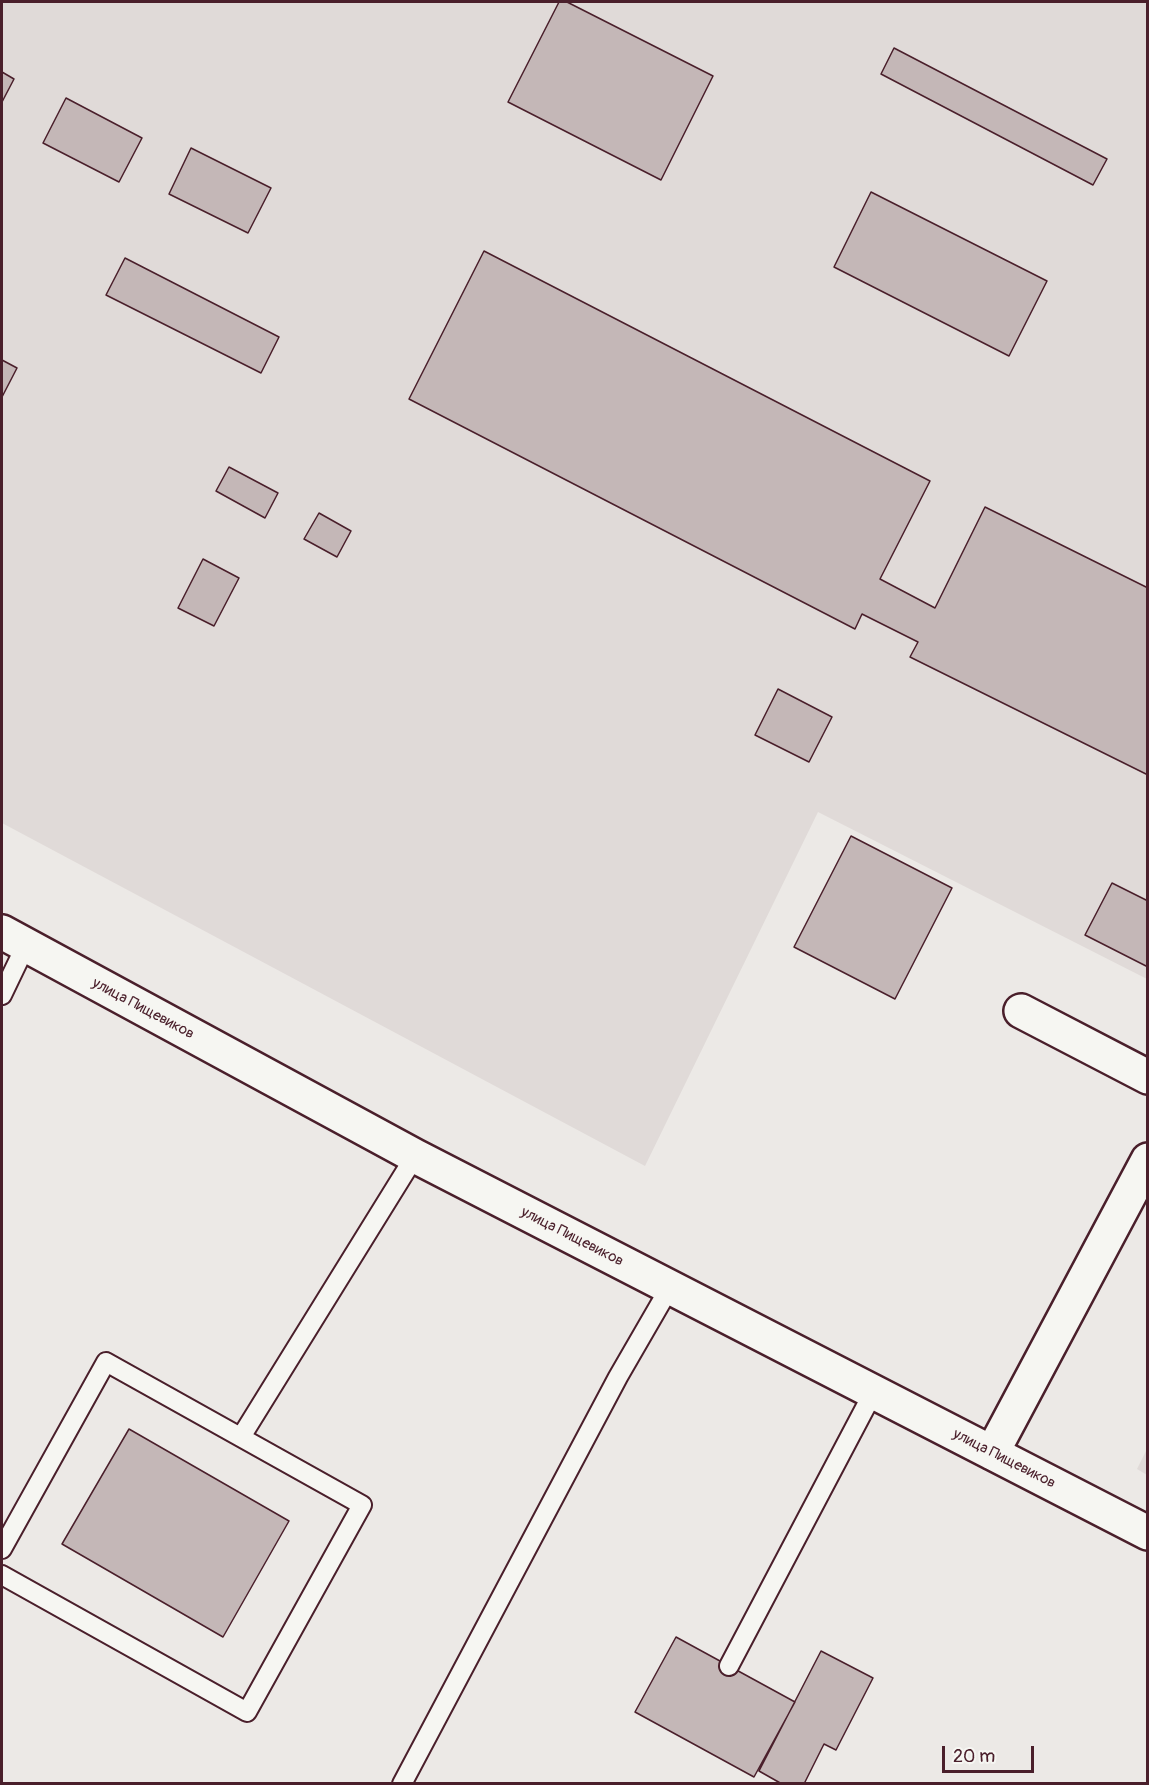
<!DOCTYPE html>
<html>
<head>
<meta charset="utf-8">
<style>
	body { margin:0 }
	#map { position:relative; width:1149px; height:1785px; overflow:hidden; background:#ece9e6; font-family:Pangolin,sans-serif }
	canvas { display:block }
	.frame { position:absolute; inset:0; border:3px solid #4a1f2b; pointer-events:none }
	.scale { position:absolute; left:942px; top:1746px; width:92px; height:27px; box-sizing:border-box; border:3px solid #4a1f2b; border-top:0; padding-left:8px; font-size:18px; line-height:21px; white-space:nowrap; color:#4a1f2b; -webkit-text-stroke:4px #f6f6f2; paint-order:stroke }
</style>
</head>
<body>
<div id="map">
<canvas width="1149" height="1785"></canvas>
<div class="frame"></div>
<div class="scale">20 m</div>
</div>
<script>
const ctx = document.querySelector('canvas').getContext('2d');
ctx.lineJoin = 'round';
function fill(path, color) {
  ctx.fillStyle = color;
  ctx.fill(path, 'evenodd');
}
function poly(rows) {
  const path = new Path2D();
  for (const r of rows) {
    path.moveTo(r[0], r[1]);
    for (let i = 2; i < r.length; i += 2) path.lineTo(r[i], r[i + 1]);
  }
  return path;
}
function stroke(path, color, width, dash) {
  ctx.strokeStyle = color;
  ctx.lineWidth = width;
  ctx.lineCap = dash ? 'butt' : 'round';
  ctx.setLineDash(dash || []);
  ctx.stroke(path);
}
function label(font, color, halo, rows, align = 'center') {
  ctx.font = font + ' Pangolin,sans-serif';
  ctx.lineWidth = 6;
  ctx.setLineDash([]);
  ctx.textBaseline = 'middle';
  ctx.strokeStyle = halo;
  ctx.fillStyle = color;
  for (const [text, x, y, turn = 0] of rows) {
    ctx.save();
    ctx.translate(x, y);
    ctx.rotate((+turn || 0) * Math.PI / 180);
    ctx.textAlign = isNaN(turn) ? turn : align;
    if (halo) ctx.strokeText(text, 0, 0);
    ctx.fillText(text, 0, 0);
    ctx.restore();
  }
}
const built = poly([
	[2,2,1147,2,1147,979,818,812,645,1166,2,823],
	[1147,1449,1147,1475,1137,1469]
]);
const building = poly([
	[559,2,567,2,713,76,661,180,508,102,559,2],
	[894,48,1107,159,1093,185,881,74,894,48],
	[2,72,14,79,2,102,2,72],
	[66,98,142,138,119,182,43,143,66,98],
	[191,148,271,188,248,233,169,194,191,148],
	[871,192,1047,281,1009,356,834,267,871,192],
	[484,251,930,481,880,579,935,608,985,507,1148,588,1148,775,910,657,918,642,862,614,855,629,409,399,484,251],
	[125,258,279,337,261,373,106,295,125,258],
	[2,360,17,368,2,397,2,360],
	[229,467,278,493,265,518,216,491,229,467],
	[319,513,351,531,337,557,304,539,319,513],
	[203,559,239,578,214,626,178,608,203,559],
	[778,689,832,717,809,762,755,735,778,689],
	[851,836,952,888,895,999,794,947,851,836],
	[1112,883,1148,901,1148,967,1085,935,1112,883],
	[129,1429,289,1521,223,1637,62,1544,129,1429],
	[676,1637,795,1702,754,1777,635,1712,676,1637],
	[821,1651,873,1678,836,1750,824,1744,804,1784,782,1784,759,1771,821,1651]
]);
const service = poly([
	[2,995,26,945],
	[241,1437,415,1156],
	[2,1549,106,1362,362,1505,247,1712,2,1575],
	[729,1666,874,1391],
	[402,1784,618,1377,670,1287]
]);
const minor = poly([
	[2,932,415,1156,1148,1533],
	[1021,1011,1148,1077],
	[992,1453,1148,1160]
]);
const streetNames = [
	["улица Пищевиков",143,1009,28],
	["улица Пищевиков",572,1237,27],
	["улица Пищевиков",1004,1459,27]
];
fill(built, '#e0dad8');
fill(building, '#c4b7b7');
stroke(building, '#4a1f2b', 1.5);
stroke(service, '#4a1f2b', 22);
stroke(minor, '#4a1f2b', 38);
stroke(service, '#f6f6f2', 18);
stroke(minor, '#f6f6f2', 33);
label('15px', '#4a1f2b', '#f6f6f2', streetNames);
</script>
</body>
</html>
